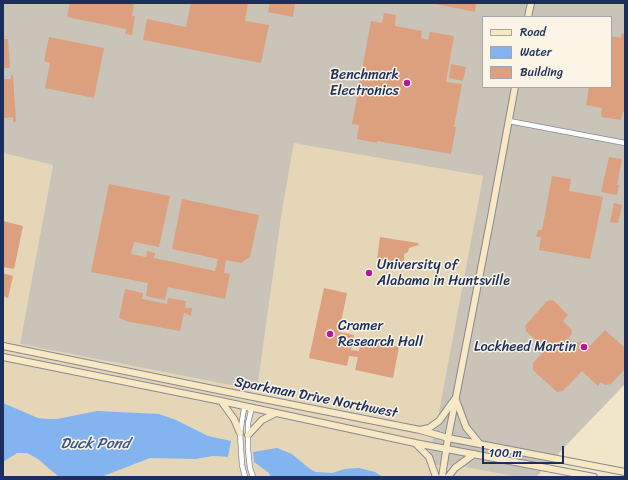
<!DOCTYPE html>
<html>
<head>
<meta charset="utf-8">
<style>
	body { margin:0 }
	#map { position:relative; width:628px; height:480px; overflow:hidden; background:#f2e6c9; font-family:Sriracha,sans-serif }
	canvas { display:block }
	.frame { position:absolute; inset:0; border:4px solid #1b2f5e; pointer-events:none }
	.legend { position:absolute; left:482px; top:16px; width:130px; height:72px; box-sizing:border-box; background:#fcf5e5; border:1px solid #a2a6af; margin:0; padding:5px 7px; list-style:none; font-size:12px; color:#1b2f5e }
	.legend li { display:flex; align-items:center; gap:8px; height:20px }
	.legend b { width:20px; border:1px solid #a2a6af }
	.scale { position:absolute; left:482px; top:446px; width:82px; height:18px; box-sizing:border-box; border:2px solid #1b2f5e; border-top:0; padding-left:5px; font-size:12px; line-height:14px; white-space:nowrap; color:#1b2f5e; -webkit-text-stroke:3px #fcf5e5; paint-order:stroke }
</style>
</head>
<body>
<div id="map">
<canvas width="628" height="480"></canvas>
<div class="frame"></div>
<ul class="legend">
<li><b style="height:5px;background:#f8e8c3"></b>Road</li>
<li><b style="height:11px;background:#83b4ef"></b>Water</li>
<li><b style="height:11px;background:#dca07f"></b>Building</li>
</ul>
<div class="scale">100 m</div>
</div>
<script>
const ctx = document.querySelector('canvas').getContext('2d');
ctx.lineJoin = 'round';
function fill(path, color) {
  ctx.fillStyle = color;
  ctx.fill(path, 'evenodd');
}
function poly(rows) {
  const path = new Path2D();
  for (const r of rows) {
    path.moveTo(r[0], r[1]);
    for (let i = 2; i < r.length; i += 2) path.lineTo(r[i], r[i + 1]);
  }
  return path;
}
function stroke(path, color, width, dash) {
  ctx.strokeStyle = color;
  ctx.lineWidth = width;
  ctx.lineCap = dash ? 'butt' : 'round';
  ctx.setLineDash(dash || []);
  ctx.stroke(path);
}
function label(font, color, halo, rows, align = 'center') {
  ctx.font = font + ' Sriracha,sans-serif';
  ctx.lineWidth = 3;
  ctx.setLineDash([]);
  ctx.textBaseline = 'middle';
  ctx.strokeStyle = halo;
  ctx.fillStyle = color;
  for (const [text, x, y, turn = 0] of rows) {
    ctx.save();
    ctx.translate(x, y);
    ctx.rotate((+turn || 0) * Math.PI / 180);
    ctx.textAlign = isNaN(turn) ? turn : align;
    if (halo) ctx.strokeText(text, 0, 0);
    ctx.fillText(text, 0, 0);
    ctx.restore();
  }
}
const built = poly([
	[294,142,483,176,438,417,427,463,465,467,518,477,3,477,3,153,53,165,20,344,257,389,282,211]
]);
const industrial = poly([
	[3,3,625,3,625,384,536,477,518,477,465,467,427,464,438,417,483,176,294,143,282,211,257,390,20,344,53,165,3,153],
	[483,17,611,17,611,87,483,87]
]);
const water = poly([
	[3,403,38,418,47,419,57,419,97,411,159,414,176,420,208,436,231,441,228,457,213,456,195,459,150,458,101,477,59,477,38,459,27,453,17,453,3,462],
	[277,448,292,454,310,469,316,472,332,473,345,469,359,468,375,472,383,477,271,477,269,473,254,462,253,452]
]);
const building = poly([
	[70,3,134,3,132,16,135,16,132,35,125,34,126,29,67,17],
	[191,3,248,3,245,21,269,25,261,63,143,40,147,19,186,27],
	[270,3,295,3,293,17,268,12],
	[431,3,476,3,475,12],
	[384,13,396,15,395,26,422,31,421,38,428,40,430,32,454,36,446,82,462,84,454,127,456,127,451,154,377,141,377,143,357,139,359,125,352,124,371,21,382,23],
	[622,33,625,34,625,112,623,112,621,120,601,117,602,108,586,105,589,87,611,87,611,36,621,38],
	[49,37,104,48,94,98,45,88,50,63,44,61],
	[3,39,8,39,10,68,3,68],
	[451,64,466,67,463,81,449,78],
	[11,75,13,75,16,122,13,122,13,117,3,118,3,79,11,79],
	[609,157,622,159,617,185,619,185,617,195,601,192],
	[552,176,571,179,569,191,603,197,590,259,539,250,541,237,536,237,538,230,542,230],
	[109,184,170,196,159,247,134,242,131,254,146,257,147,251,155,253,154,258,215,271,218,259,172,249,182,199,259,215,250,257,241,263,226,260,224,273,230,274,225,299,168,287,165,300,146,296,148,283,91,272],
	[614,203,622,205,618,223,610,222],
	[3,221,23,226,14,269,3,267],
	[380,237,418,243,419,245,409,248,408,252,404,254,404,263,398,262,397,263,377,260],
	[3,273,13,276,8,298,3,296],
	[324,288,347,293,339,332,354,335,351,350,359,351,361,339,399,347,393,378,355,370,358,357,349,356,347,366,309,358],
	[125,289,143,293,142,299,167,304,168,298,186,301,185,308,192,308,191,316,184,313,180,331,125,321,125,320,119,318],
	[550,300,554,301,568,315,563,321,572,330,572,334,568,338,575,345,578,342,583,341,590,346,605,330,625,348,625,369,611,384,605,385,601,382,598,386,582,371,563,391,557,392,533,370,533,363,546,349,526,331,525,326,546,302]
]);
const street = poly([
	[509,121,625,143],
	[248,407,251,411,248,423,248,450,250,468,253,477],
	[245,477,242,465,240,433,244,409,248,407]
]);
const secondary = poly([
	[528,17,531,3],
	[3,346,218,390,420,430,448,438,625,472],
	[3,357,221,401,415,443,594,477],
	[456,400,466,427,479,443],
	[221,401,234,419,240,433],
	[420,430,429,428,439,421,454,400],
	[248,435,262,420,276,413],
	[415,443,429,457,436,477],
	[442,477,448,438,490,222,515,87],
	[448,477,455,468,474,454]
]);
const markers = [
	[407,83,4,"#b5179e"],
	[369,273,4,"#b5179e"],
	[330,334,4,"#b5179e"],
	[584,347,4,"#b5179e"]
];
const poiNames = [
	["Benchmark",399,75],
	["Electronics",399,91],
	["University of",377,265,"left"],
	["Alabama in Huntsville",377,281,"left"],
	["Cramer",338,326,"left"],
	["Research Hall",338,342,"left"],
	["Lockheed Martin",576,347]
];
const streetNames = [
	["Sparkman Drive Northwest",316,398,11]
];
const waterNames = [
	["Duck Pond",95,444]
];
fill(built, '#e5d6b8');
fill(industrial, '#c9c3b8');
fill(water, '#83b4ef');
fill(building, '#dca07f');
stroke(street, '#868a94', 6);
stroke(secondary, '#868a94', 8);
stroke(street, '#fff', 4.5);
stroke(secondary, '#f8e8c3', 6);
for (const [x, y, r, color] of markers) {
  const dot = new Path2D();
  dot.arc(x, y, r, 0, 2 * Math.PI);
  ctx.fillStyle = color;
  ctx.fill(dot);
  stroke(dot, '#fcf5e5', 1.5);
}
label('14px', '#1b2f5e', '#fcf5e5', poiNames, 'right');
label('14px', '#1b2f5e', '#fcf5e5', streetNames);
label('italic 15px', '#3a578a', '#fcf5e5', waterNames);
</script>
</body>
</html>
